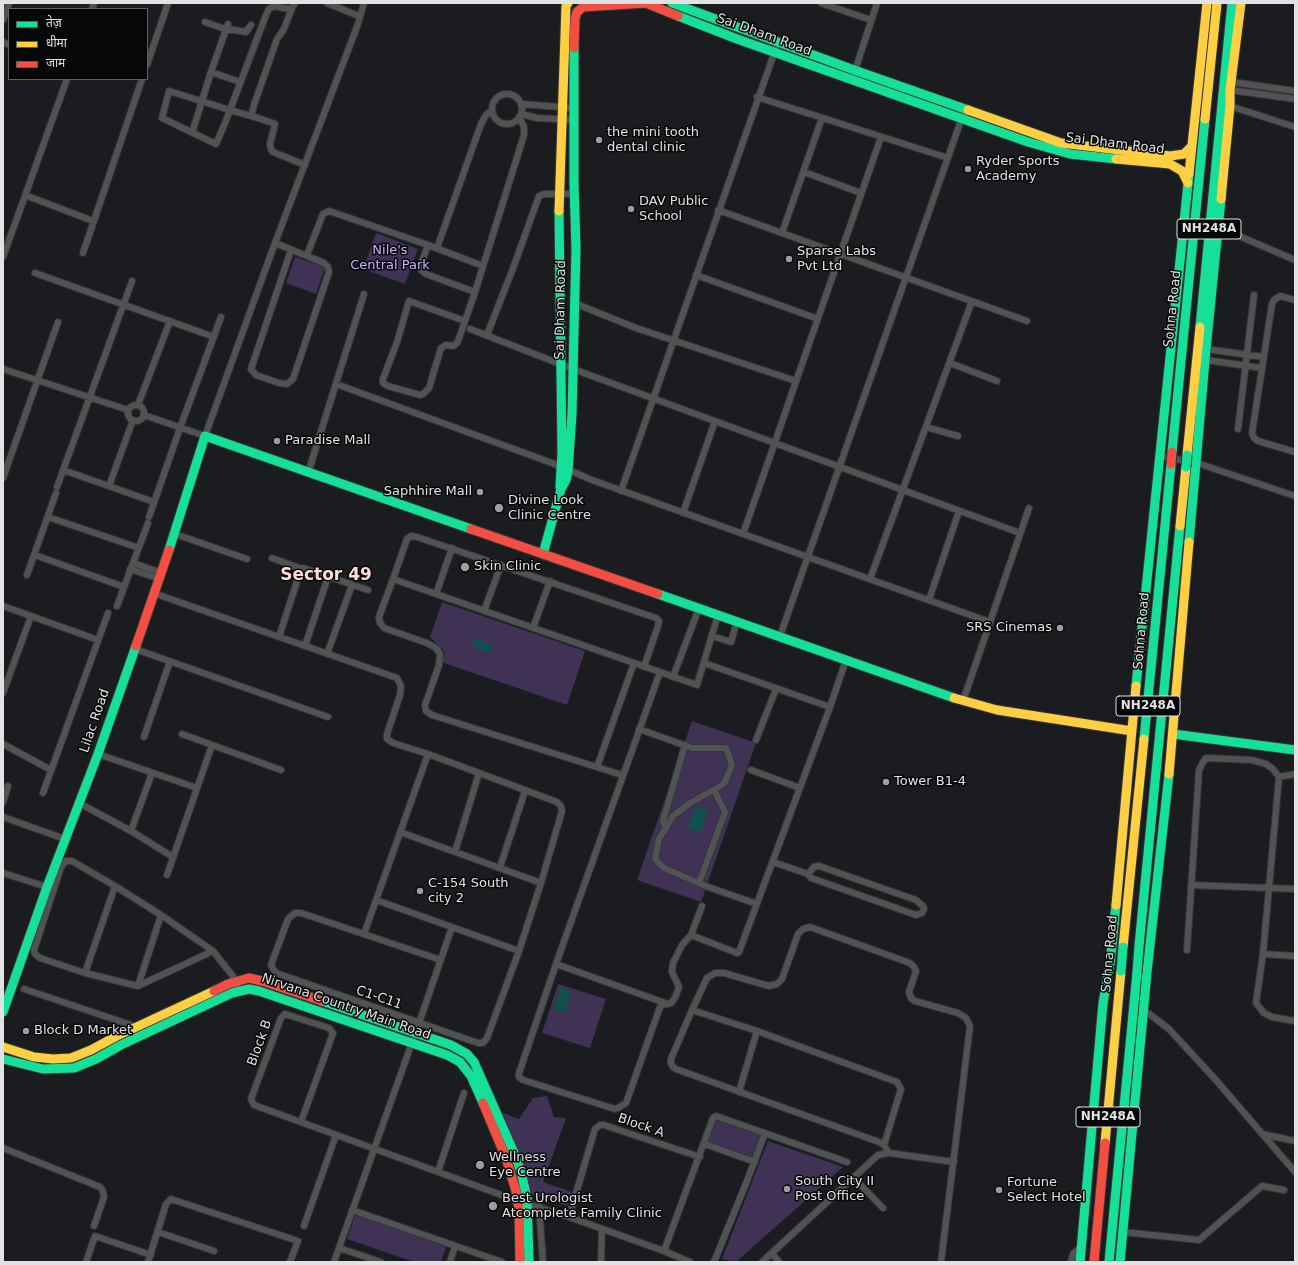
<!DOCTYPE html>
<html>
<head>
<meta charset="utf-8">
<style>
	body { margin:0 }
	#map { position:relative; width:1298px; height:1265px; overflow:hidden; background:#1a1c1f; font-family:"DejaVu Sans","Noto Sans Devanagari",sans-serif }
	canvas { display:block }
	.frame { position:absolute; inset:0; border:4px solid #e0e2e4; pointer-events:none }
	.legend { position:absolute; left:8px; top:8px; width:140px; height:72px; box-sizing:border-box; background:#060708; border:1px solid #5d5f60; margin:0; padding:5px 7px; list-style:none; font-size:12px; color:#e0e2e4 }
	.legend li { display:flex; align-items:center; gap:8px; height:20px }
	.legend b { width:20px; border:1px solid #5d5f60 }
</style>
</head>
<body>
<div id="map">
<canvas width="1298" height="1265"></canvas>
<div class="frame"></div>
<ul class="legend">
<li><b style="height:5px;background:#16e098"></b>तेज़</li>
<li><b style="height:5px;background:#ffcf43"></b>धीमा</li>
<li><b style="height:5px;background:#f24e42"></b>जाम</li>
</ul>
</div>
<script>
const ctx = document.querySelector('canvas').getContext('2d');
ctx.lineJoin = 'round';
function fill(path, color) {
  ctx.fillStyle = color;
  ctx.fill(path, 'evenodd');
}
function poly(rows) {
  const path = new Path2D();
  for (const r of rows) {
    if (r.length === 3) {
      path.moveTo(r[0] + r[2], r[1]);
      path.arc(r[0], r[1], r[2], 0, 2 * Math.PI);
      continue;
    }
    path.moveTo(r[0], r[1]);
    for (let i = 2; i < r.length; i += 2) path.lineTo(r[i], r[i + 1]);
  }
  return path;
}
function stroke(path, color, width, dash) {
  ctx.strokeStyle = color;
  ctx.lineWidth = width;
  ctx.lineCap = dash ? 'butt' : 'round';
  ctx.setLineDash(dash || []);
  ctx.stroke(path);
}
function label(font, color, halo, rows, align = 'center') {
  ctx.font = font + ' "DejaVu Sans",sans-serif';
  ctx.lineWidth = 3;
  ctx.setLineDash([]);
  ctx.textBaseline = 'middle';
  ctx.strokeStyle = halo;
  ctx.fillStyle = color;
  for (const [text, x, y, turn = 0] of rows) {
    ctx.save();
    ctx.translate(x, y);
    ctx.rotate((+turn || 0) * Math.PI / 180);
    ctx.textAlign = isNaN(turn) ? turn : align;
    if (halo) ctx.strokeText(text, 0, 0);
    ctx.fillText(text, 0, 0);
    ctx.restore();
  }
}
const green = poly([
	[376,233,418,249,405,284,363,269],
	[295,257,325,267,316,294,286,283],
	[442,602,585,651,567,705,441,662,445,652,430,637],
	[692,721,756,743,701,902,637,880],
	[558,984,606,999,590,1048,542,1033],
	[547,1096,554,1117,566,1118,543,1182,572,1192,567,1206,531,1194,520,1153,500,1112,519,1119,533,1098],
	[715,1118,762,1135,753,1157,707,1141],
	[768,1141,843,1167,736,1262,722,1259],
	[357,1210,448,1242,441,1262,414,1262,347,1239]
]);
const water = poly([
	[475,638,493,645,490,653,472,647],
	[696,806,708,810,701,832,688,827],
	[561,987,572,991,564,1013,554,1009]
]);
const street = poly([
	[295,3,292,8,289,9,274,6,269,9,266,15,230,110,225,123,216,144,162,118,169,91,230,110,258,118,275,124,270,144,271,149,273,152,305,165],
	[327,3,359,16],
	[821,3,871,20],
	[92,9,94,3],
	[3,20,9,3],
	[205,22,222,28,246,32,251,25],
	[3,42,9,45],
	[147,65,168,3],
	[211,72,240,82],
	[852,80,877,3],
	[1232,82,1295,91],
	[1230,90,1295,99],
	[507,109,15],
	[757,97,948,158],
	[521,104,574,108],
	[1230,106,1295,127],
	[521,114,537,118,575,120],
	[251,116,254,105,277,39,284,29,292,8],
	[192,133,211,72,228,24],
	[804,172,861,193],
	[25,195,93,221],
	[718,210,1027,321],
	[1218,227,1295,260],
	[782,233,822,118],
	[275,243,324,263,328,267,329,272,293,379,287,384,279,383,256,375,251,369,291,250],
	[428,245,421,264,421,270,426,274,475,292],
	[437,248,481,124,486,115,492,110],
	[83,253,142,79],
	[307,255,323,214,329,211,428,245,483,266],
	[3,257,67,79],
	[35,273,214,337],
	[696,275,818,319],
	[1295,300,1280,296,1274,300,1272,304,1252,433,1254,438,1258,441,1295,452],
	[574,303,636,328,796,381],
	[465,321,409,301,397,342,383,379,383,383,388,386,420,395,423,394,429,388,441,348,446,345,453,346,456,344,458,341,465,321,475,292,524,135,524,127,519,117],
	[470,329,573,369,1020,533],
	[487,335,515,263,539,196,544,194,574,194],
	[1206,349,1264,357],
	[1206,360,1262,368],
	[950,363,997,381],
	[3,369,128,410],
	[336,384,552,463,592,480,990,622],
	[136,413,8],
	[138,405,170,321],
	[144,415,205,436,275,243,358,24,364,3],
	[926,427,958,436],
	[1238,429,1254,295],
	[1160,456,1197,463,1295,496],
	[63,470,154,502],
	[308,473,364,294],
	[3,478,58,322],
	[109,486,133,420],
	[57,487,132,281],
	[621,491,778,42],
	[683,513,715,421],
	[48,517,139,548],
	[149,517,180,428,221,317],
	[175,534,247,559],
	[743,534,881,137],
	[35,555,124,587],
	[272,558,302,569],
	[133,563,162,573],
	[130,569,160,579],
	[27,575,56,493],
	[393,579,379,617,380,623,384,628,427,643,436,648,440,654,439,665,425,705,426,711,432,715,622,775],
	[870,579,972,301],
	[436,594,452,548],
	[159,595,397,678,401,686,400,695,387,734,387,739,393,743,428,754,557,802,561,806,562,811,541,883,519,951,487,1038,483,1043,478,1043,276,973,273,969,271,965,288,919,295,913,301,913,441,960],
	[929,600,959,511],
	[3,606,98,640],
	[117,606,148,523],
	[484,611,501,565],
	[533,628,550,581],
	[712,636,731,642,737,621],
	[780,636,965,109],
	[279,637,301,569,303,568,368,590],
	[305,646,328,577],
	[135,649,328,717],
	[327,654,352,585],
	[634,663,393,579,407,539,411,536,417,537,656,618,659,621,658,626,644,667],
	[704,663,830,707],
	[660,672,697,685,718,615],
	[673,677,699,608],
	[3,693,31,616],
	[963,701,1029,508],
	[639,729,692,748,726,748,732,765,724,784,690,803,673,816,659,839,655,859,664,868,708,887,757,904],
	[182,734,281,770],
	[144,737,170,661],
	[756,740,776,689],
	[3,744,51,770],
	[98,754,197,788],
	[597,767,634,663,660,672,556,964,519,1073,519,1077,523,1080,615,1109,618,1108,626,1103,660,1007,662,1005,671,1003,675,998,679,987,672,972,673,963,682,945,691,935,702,906],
	[751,770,800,788],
	[1279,777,1295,774],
	[43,793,108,613],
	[3,802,8,786],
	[79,803,131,831,173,857],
	[3,817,65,839],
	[666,828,663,821,685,745],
	[131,831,152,773],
	[400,832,541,883],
	[455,852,479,773],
	[773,862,808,874,811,878,916,915,922,913,924,909,923,906,916,900,819,866,814,867,808,874],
	[500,867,525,791],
	[3,873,47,887],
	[167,875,212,745],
	[699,883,725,812,714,790],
	[1191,885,1295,889],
	[376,900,519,951],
	[364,934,428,754],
	[691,935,737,953,739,952,830,707,846,660],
	[1187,950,1199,770,1202,764,1206,758,1252,760,1266,764,1273,769,1279,777,1263,954,1256,1003,1264,1013,1272,1017,1295,1021],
	[213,951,138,986,85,973,40,958,35,954,34,950,61,867,66,861,72,861,115,886,161,915,213,951,232,975,239,990],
	[1263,954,1295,956],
	[556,964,665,1003],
	[85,973,115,886],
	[138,986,161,915],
	[24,989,137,1027],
	[692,1010,757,1031,897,1082,901,1089,884,1145],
	[1144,1010,1169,1029,1215,1079,1295,1172],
	[417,1029,452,927],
	[739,1092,757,1031],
	[301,1122,333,1033,329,1028,285,1014,281,1018,251,1099,254,1105,518,1201,569,1217,664,1251,690,1262],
	[1262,1134,1295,1141],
	[705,1144,755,1162],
	[3,1148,100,1187,102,1189,104,1197,94,1226],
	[889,1153,884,1145,879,1142,676,1069,673,1067,671,1063,671,1059,692,1010,707,978,715,973,724,973,769,986,777,984,782,979,798,934,803,929,810,927,910,963,914,967,916,971,909,992,911,998,915,1001,958,1013,966,1018,970,1026,941,1262],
	[438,1172,464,1093],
	[853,1177,883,1208],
	[539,1206,543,1262],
	[352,1210,502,1262],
	[569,1217,595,1129,600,1125,604,1125,700,1157],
	[304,1226,336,1135],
	[158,1232,214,1251],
	[1123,1232,1199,1240,1262,1186,1284,1190],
	[339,1248,381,1262],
	[664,1251,713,1118,716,1116,847,1162],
	[772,1253,779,1262],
	[86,1262,95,1236,151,1255],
	[148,1262,166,1204,171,1199,298,1241,290,1262],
	[334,1262,415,1034],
	[450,1262,455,1246],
	[601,1262,602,1229],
	[714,1262,747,1181,765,1133],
	[762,1262,878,1155,889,1153,954,1162],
	[1071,1262,1073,1254,1082,1246]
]);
const fast = poly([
	[672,3,854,70,968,110],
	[678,16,737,39,1028,142,1070,154,1116,159],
	[559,211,562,453,560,487],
	[1200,327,1232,3],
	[1172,452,1205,119],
	[1189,542,1206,349,1221,199],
	[169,550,205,436,471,529],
	[543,554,561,489,566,480,568,471,572,414,576,249,574,183,574,48],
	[658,594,954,698],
	[1136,686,1189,174],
	[1173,734,1295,750],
	[1144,739,1171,464],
	[1139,946,1180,526],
	[322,1001,451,1045,467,1054,474,1062,515,1155,521,1172,527,1198,529,1262],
	[3,1012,47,887,98,754,136,646],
	[3,1059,43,1069,74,1068,96,1059,121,1045,232,993,249,989,259,991,447,1055,460,1062,471,1076,483,1103],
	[1080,1262,1103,1003,1110,964,1116,905],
	[1109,1262,1137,973],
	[1120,1262,1147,972,1169,774]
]);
const slow = poly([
	[968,110,1061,143,1170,156,1184,154,1192,146],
	[1205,119,1217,3],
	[1116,159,1170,164,1182,171,1188,183],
	[1189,174,1207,3],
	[1221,199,1230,106,1230,90,1241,3],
	[559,211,566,6,568,3],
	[1187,455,1200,327],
	[1180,526,1186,467],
	[954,698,997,710,1132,731],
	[1169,774,1189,542],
	[1116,905,1136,686],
	[1123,947,1144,739],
	[3,1047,34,1057,53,1059,71,1058,91,1050,117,1036,214,991],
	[1105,1143,1121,971]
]);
const jam = poly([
	[574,48,575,19,577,12,583,7,646,3,678,16],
	[471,529,658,594],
	[136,646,169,550],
	[214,991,228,984,249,978,262,981,322,1001],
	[483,1103,506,1158,516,1191,519,1211,520,1262],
	[1094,1262,1105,1143]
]);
const fastBridge = poly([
	[1186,467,1187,455],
	[1121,971,1123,947],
	[1137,973,1139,946]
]);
const jamBridge = poly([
	[1171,464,1172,452]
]);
const markers = [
	[599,140,4,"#9b9d9f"],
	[968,169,4,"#9b9d9f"],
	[631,209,4,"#9b9d9f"],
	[789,259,4,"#9b9d9f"],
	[277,441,4,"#9b9d9f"],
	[480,492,4,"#9b9d9f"],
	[499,508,5,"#9b9d9f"],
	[465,567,5,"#9b9d9f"],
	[1060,628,4,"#9b9d9f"],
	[886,782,4,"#9b9d9f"],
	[420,891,4,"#9b9d9f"],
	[26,1031,4,"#9b9d9f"],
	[480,1165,5,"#9b9d9f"],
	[787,1189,4,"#9b9d9f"],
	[999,1190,4,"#9b9d9f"],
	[493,1206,5,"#9b9d9f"]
];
const shields = [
	[1209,229,64],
	[1148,706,64],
	[1108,1117,64]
];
const shieldNames = [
	["NH248A",1209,229],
	["NH248A",1148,706],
	["NH248A",1108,1117]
];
const streetNames = [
	["Sai Dham Road",764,35,20],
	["Sai Dham Road",1115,144,7],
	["Sohna Road",1173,309,-84],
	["Sai Dham Road",561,310,-89],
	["Sohna Road",1142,631,-85],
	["Lilac Road",95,721,-71],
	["Sohna Road",1110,954,-85],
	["C1-C11",379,998,19],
	["Nirvana Country Main Road",346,1007,19],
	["Block B",260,1043,-70],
	["Block A",641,1126,19]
];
const poiNames = [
	["the mini tooth",607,133],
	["dental clinic",607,148],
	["Ryder Sports",976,162],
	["Academy",976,177],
	["DAV Public",639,202],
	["School",639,217],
	["Sparse Labs",797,252],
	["Pvt Ltd",797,267],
	["Paradise Mall",285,441],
	["Saphhire Mall",472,492,"right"],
	["Divine Look",508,501],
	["Clinic Centre",508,516],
	["Skin Clinic",474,567],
	["SRS Cinemas",1052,628,"right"],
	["Tower B1-4",894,782],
	["C-154 South",428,884],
	["city 2",428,899],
	["Block D Market",34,1031],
	["Wellness",489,1158],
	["Eye Centre",489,1173],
	["South City II",795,1182],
	["Post Office",795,1197],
	["Fortune",1007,1183],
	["Select Hotel",1007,1198],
	["Best Urologist",502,1199],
	["Atcomplete Family Clinic",502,1214]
];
const parkNames = [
	["Nile's",390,251],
	["Central Park",390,266]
];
const districtNames = [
	["Sector 49",326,576]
];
fill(green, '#403254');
fill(water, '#10514d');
stroke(street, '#353638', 8);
stroke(fast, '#353638', 11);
stroke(slow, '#353638', 11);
stroke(jam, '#353638', 11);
stroke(street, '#515254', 6);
stroke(fast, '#16e098', 9);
stroke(slow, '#ffcf43', 9);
stroke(jam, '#f24e42', 9);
stroke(fastBridge, '#353638', 11, []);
stroke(jamBridge, '#353638', 11, []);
stroke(fastBridge, '#16e098', 9);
stroke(jamBridge, '#f24e42', 9);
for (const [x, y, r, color] of markers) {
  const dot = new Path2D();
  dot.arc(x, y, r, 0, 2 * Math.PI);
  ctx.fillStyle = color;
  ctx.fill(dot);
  stroke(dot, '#060708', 1.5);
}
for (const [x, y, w] of shields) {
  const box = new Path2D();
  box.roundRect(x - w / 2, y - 10, w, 20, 3);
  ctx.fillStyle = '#060708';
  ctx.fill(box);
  stroke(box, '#e0e2e4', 1);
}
label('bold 12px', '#e0e2e4', null, shieldNames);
label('13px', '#e0e2e4', '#060708', streetNames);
label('13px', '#e0e2e4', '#060708', poiNames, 'left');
label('13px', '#d1b0ff', '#060708', parkNames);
label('bold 17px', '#fedbd6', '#060708', districtNames);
</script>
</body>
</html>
